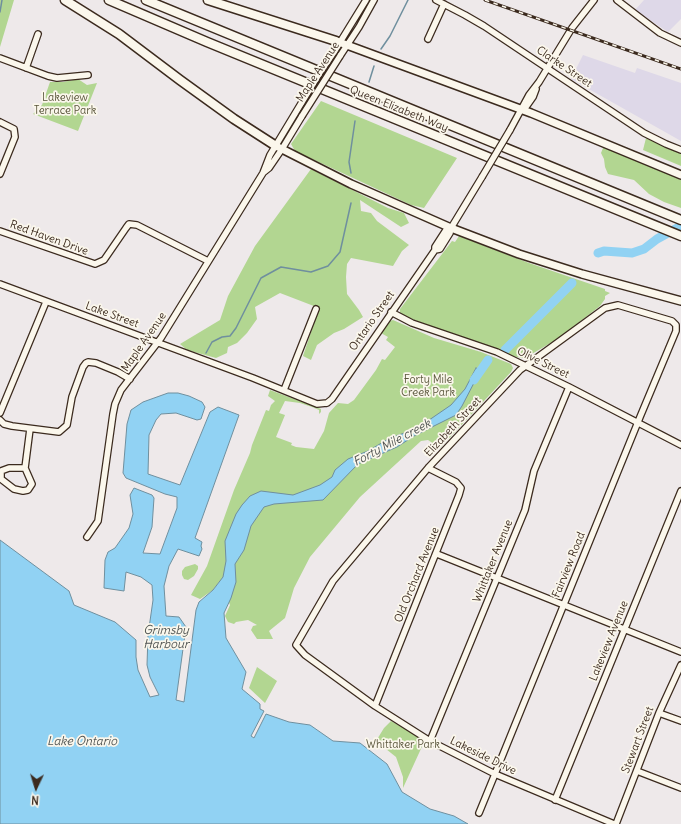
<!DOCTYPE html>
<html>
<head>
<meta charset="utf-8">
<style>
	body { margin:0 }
	#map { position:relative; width:681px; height:824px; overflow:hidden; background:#eee9ea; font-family:Delius,sans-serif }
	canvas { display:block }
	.north { position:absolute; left:16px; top:768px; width:40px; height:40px; -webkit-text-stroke:3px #fbf7ec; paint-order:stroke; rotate:184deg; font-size:11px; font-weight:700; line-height:16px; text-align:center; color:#3b2a1e }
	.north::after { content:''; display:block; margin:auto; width:14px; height:18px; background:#3b2a1e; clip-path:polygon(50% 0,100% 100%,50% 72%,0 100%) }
</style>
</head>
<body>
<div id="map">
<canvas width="681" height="824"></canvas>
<div class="north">N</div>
</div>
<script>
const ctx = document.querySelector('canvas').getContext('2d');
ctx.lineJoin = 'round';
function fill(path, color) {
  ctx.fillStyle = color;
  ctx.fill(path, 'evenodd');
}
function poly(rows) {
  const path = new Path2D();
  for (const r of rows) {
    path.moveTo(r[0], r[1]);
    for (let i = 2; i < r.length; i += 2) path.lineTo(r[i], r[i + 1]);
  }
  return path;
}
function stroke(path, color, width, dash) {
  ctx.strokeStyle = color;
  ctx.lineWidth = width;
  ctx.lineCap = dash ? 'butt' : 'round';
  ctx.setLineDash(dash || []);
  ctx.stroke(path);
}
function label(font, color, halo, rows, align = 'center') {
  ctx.font = font + ' Delius,sans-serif';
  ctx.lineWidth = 3.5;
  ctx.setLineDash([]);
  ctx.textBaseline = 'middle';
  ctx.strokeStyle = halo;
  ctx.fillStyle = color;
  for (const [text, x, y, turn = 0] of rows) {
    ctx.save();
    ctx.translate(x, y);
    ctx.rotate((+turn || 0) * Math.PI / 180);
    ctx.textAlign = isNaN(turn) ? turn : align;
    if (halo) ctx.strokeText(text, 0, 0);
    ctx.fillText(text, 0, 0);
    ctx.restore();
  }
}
const built = poly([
	[644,0,681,0,681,19,668,32,635,10],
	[583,55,635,73,637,68,681,83,681,141,571,79]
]);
const green = poly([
	[0,0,14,0,0,47],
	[78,79,87,85,97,83,78,131,33,114,42,105,50,82,63,82],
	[321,101,457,158,424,208,411,205,295,151,291,144],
	[646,138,681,154,681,166,643,150],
	[606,147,681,179,681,208,664,202,649,194,634,180,608,174,605,167,604,159,601,153,603,148],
	[311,169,388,208,404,213,409,223,401,227,360,200,361,211,371,213,377,221,409,245,402,251,393,266,351,258,347,264,346,277,347,294,359,310,363,317,344,329,334,333,317,345,311,360,303,356,319,308,280,293,255,307,257,319,247,333,237,343,228,347,227,353,216,358,187,350,180,344,220,320,228,296,255,246],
	[459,236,529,263,605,289,605,291,610,293,605,296,605,299,600,306,559,338,525,358,516,357,409,318,400,314,400,309,452,241,455,242],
	[393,320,434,338,481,352,511,364,513,368,511,372,440,448,428,440,421,441,360,497,310,557,294,588,285,618,269,631,273,639,257,639,251,630,253,626,257,625,248,620,236,622,234,624,228,622,225,616,230,605,220,581,213,590,200,599,191,595,207,566,234,490,250,453,252,445,266,410,269,411,271,405,275,401,268,396,270,390,321,409,321,412,319,414,319,410,312,407,300,403,285,401,279,413,285,415,276,437,292,443,291,445,296,447,314,449,324,431,329,413,338,403,348,404,354,400,376,370,382,359,385,360,395,347,386,340,388,337,381,333,390,321],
	[195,564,198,566,198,569,194,576,188,580,184,579,182,575,182,571,185,567],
	[257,667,277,681,265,703,249,688],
	[391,721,425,740,403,788,403,777,396,757,376,741,384,728]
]);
const water = poly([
	[476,368,483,372,482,375,476,379,462,406,456,415,414,436,397,447,358,464,323,500,274,504,264,507,251,526,244,550,235,564,236,582,231,598,224,613,226,638,246,672,242,689,260,704,260,709,264,711,251,736,254,738,266,714,289,722,310,725,333,741,360,743,387,764,402,792,430,809,454,816,468,824,0,824,0,540,69,591,74,605,115,622,136,640,136,657,138,670,150,697,159,695,150,677,147,665,148,635,153,600,152,585,141,577,126,572,124,591,104,588,105,560,108,552,115,548,129,528,133,514,130,495,134,488,152,495,154,498,152,527,143,553,160,554,177,508,177,497,165,494,126,478,123,473,127,424,131,410,143,402,168,393,178,393,189,396,202,402,205,407,201,419,197,420,176,413,161,414,156,420,149,435,148,474,180,485,210,412,218,407,239,415,195,538,202,542,201,546,202,549,199,556,178,549,169,566,164,586,166,616,179,617,186,627,176,700,184,702,196,610,199,602,213,590,223,577,226,561,225,541,236,514,242,505,250,496,261,491,293,495,320,485,332,477,335,470,348,459,368,451,390,438,416,429,451,405,465,389,476,368]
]);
const stream = poly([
	[0,12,2,0],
	[381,49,390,36,408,0],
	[369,82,374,66],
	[351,173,349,162,355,121],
	[206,353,212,342,222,337,230,336,236,328,261,278,281,267,311,272,328,266,340,252,351,203]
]);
const river = poly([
	[598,253,604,251,632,253,644,249,657,239,681,226],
	[505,350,572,283],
	[474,380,488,360]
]);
const minor = poly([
	[436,0,465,15,484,26,644,133,666,144,681,150],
	[617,0,660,33,681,43],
	[428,39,444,4],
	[334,52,366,0],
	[340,56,359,27,374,0],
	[0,58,48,76,57,78,88,75],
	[26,68,38,34],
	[522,110,526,107,533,97,536,89],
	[0,122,14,129,15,137,0,174],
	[510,130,529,95,539,82,572,28,594,0],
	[264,172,269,168,282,149,302,116],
	[0,231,95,264,104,260,126,228,129,224,137,225,208,261],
	[435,250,440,249,450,233,451,228,482,177],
	[0,284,253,378,317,404,327,403],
	[391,312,412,323,497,352,569,387,681,445],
	[284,390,316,309],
	[327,403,332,399,435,250,435,247,446,230,451,228],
	[0,413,46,302],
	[0,420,4,424,12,426,59,432,67,425,72,397,83,367,86,363,88,362,96,363,118,372,130,379],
	[25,468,9,468,1,471,1,479,14,489,23,491,28,490,32,484,25,468,30,429],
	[87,537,98,521,113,414,115,404,121,390,161,338,263,173,270,155,302,102],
	[437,554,681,652],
	[375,706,459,495,461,488,456,482,428,468],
	[659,713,681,721],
	[430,741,525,510,534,471,569,387],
	[637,771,681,788],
	[555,800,681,491],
	[479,813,495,774,640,417,676,331,676,325,672,321,618,305,605,308,520,370,428,468,333,581,296,645,305,655,375,706,430,741,495,774,614,824],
	[616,824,659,713,681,665]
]);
const major = poly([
	[336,41,531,113,681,175],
	[276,146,351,184,451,228,519,254,582,274,681,301]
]);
const highway = poly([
	[65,0,119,34,180,80,234,119,276,146],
	[109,0,207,42,681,236],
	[146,0,681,220],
	[208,0,336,41]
]);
const rail = poly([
	[485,0,681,69]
]);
const minorBridge = poly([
	[302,102,319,74,334,52],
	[302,116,340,56],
	[482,177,510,130]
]);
const streetNames = [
	["Clarke Street",564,67,34],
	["Maple Avenue",318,72,-57],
	["Queen Elizabeth Way",399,109,22],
	["Red Haven Drive",49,238,20],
	["Lake Street",112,315,20],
	["Ontario Street",372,321,-55],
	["Maple Avenue",144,342,-55],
	["Olive Street",543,363,26],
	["Elizabeth Street",453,427,-47],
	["Whittaker Avenue",493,561,-68],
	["Fairview Road",569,565,-68],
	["Old Orchard Avenue",417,575,-68],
	["Lakeview Avenue",609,641,-68],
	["Stewart Street",638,740,-69],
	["Lakeside Drive",483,756,26]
];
const parkNames = [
	["Lakeview",65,98],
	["Terrace Park",65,111],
	["Forty Mile",428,380],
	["Creek Park",428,393],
	["Whittaker Park",403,745]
];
const waterNames = [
	["Forty Mile creek",392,443,-28],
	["Grimsby",166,631],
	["Harbour",166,645],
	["Lake Ontario",82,742]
];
fill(built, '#ded8e8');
fill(green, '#b2d691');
fill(water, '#91d2f3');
stroke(water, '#6f8f9e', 1);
stroke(stream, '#6f8f9e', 1.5);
stroke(river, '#91d2f3', 9);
stroke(minor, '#3b2a1e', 8);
stroke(major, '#3b2a1e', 10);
stroke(highway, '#3b2a1e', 11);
stroke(minor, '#fbf7ec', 5.5);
stroke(major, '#fbf7ec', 7);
stroke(highway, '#fbf7ec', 8);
stroke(rail, '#3b2a1e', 3);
stroke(rail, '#fbf7ec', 1.5, [4.5]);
stroke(minorBridge, '#3b2a1e', 8, []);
stroke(minorBridge, '#fbf7ec', 5.5);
label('11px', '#3b2a1e', '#fbf7ec', streetNames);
label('11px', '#59553b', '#fbf7ec', parkNames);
label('italic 12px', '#505453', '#fbf7ec', waterNames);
</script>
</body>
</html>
